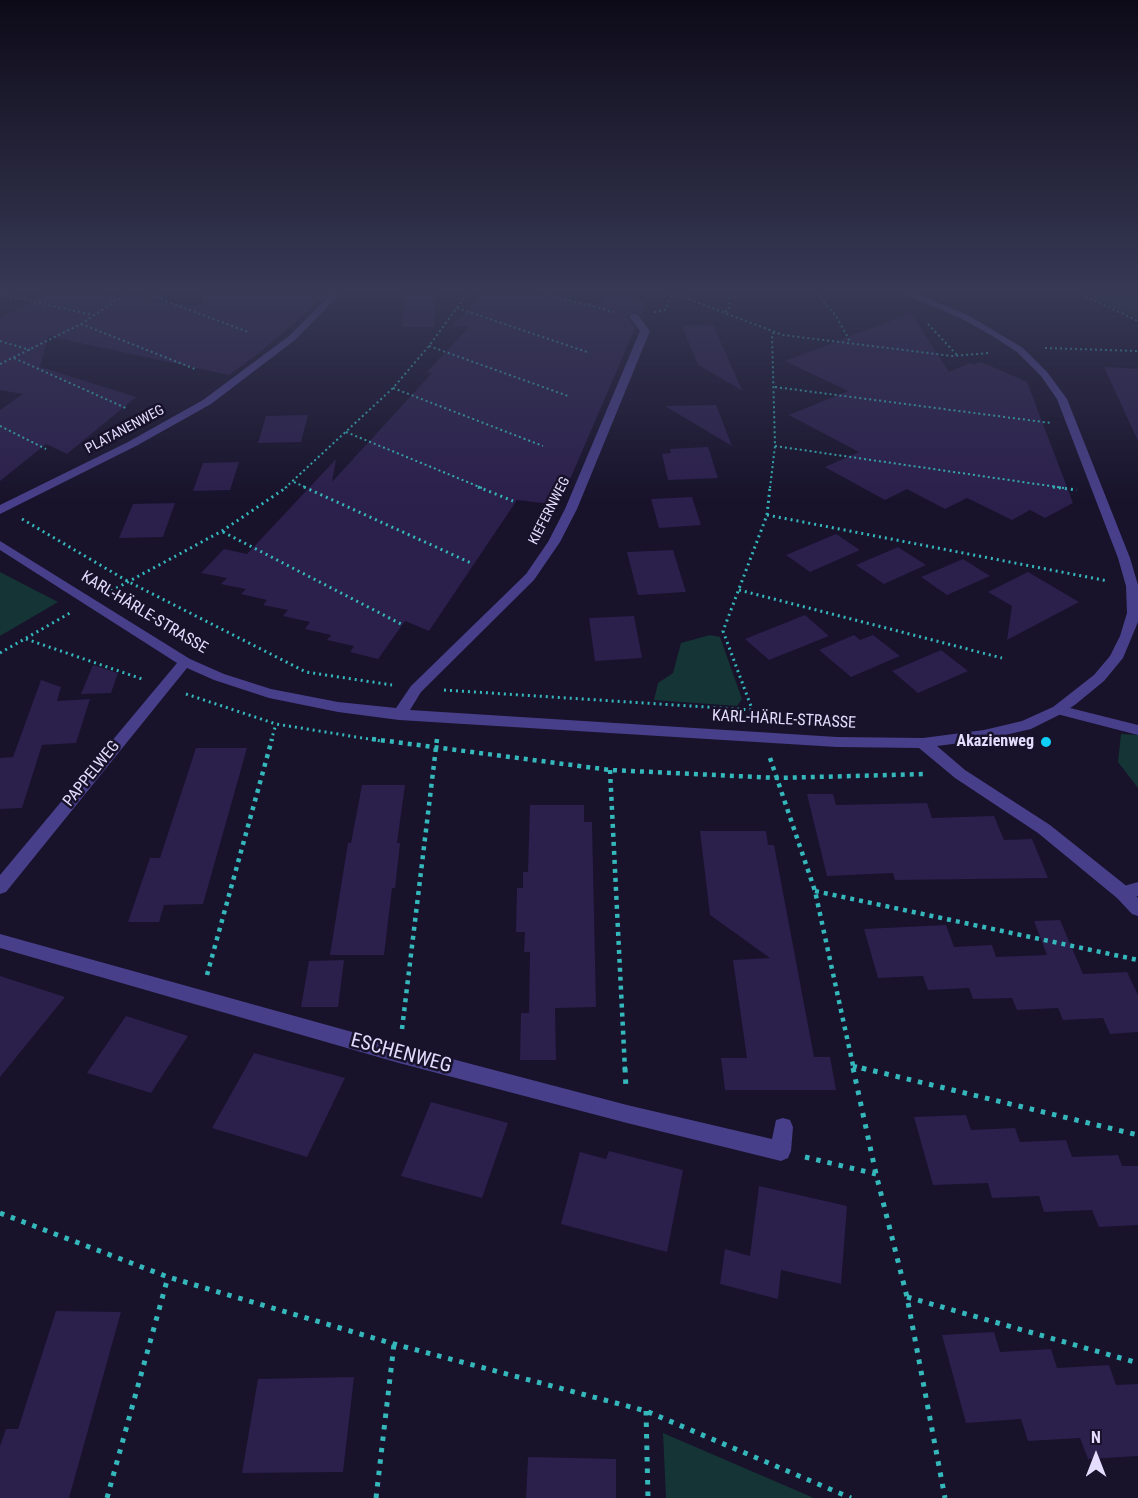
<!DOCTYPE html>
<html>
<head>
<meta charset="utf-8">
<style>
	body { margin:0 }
	#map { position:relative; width:1138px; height:1498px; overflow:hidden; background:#18122b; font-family:"Roboto Condensed",sans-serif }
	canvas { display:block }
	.north { position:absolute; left:1066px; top:1426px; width:60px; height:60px; -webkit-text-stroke:4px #18122b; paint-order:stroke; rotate:0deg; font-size:16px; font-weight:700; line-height:24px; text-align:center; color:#e4ddfe }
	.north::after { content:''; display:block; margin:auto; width:21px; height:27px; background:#e4ddfe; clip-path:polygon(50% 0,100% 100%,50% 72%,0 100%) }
</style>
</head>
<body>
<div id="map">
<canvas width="1138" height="1498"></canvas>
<div class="north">N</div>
</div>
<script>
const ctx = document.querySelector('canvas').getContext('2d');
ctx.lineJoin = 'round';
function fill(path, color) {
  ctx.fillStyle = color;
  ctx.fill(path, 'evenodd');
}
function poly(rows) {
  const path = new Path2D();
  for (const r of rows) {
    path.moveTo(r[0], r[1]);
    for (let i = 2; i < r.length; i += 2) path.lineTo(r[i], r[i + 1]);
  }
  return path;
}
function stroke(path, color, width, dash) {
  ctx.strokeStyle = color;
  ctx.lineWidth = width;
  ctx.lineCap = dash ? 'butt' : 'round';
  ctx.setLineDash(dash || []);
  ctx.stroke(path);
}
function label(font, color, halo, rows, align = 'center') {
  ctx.font = font + ' "Roboto Condensed",sans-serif';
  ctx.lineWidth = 5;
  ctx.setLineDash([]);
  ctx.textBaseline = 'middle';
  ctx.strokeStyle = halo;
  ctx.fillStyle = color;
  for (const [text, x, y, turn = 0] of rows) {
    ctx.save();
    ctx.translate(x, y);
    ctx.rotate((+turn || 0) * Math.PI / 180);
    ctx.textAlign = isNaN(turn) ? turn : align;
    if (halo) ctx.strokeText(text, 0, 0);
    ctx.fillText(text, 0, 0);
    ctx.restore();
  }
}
const green = poly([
	[1087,294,1138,294,1138,319],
	[0,572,58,602,0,636],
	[710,635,720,637,742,699,737,706,654,700,658,683,673,673,681,643],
	[1121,734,1138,735,1138,788,1118,762],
	[663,1433,814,1498,666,1498]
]);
const building = poly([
	[48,294,96,294,202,307,202,294,328,294,259,353,229,375,48,336,40,367,136,397,67,454,46,444,0,481,0,410,23,394,0,390,0,318],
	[405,294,436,294,434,327,402,327],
	[482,294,524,294,600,304,604,297,647,301,641,315,635,311,627,316,635,328,559,505,517,500,429,631,405,621,378,659,350,652,354,646,327,640,331,635,305,629,310,622,283,616,288,610,263,605,267,600,241,594,246,589,221,584,227,578,201,573,224,549,247,554,336,459,332,482,432,373,427,372,470,326,452,326],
	[911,313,949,372,970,363,973,365,981,362,1027,382,1073,503,1045,518,1030,510,1012,520,967,498,945,509,907,489,885,500,825,467,859,452,789,415,848,391,785,361],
	[713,325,742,390,698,365,682,326],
	[1104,367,1138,369,1138,441],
	[716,405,732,446,665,406],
	[308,415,301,442,258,443,266,416],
	[708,447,718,478,668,480,662,454,671,453,670,449],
	[239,462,230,490,193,491,203,463],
	[692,497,701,525,659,528,651,499],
	[175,503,163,537,119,538,133,504],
	[836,534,860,550,810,572,786,555],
	[898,547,926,565,884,584,856,565],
	[673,550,686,592,638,595,627,552],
	[963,559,990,576,947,595,921,577],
	[1028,572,1079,602,1007,640,1012,606,988,592],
	[805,615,829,636,769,660,745,639],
	[634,616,642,658,595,661,589,618],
	[854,635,860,640,873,635,900,656,851,677,819,650],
	[941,650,968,671,918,693,892,671],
	[93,665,118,673,111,693,81,694],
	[41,680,61,687,57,701,90,699,76,743,42,745,22,808,0,809,0,758,13,757],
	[196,748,247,748,203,904,164,905,159,922,128,922,150,858,160,858],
	[362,785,405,785,397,843,400,843,395,888,392,888,384,955,330,955,348,843,351,843],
	[807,794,833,794,836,805,927,803,932,818,994,816,1004,840,1032,839,1048,878,895,880,893,873,827,876],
	[530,805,584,805,584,822,592,822,596,1007,555,1008,556,1060,520,1060,521,1013,529,1013,530,952,524,952,525,932,516,932,517,888,523,888,523,872,528,872],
	[700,831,766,831,768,845,774,845,814,1057,830,1057,836,1090,725,1090,721,1058,747,1058,733,960,770,958,710,915],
	[1060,920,1083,974,1127,972,1138,995,1138,1032,1110,1034,1103,1018,1063,1020,1058,1008,1017,1010,1012,998,973,999,969,988,928,990,923,976,878,978,864,929,946,925,954,947,992,945,996,957,1047,955,1034,921],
	[344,960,338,1007,301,1007,309,961],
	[0,976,65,997,0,1077],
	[126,1016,188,1036,151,1093,87,1073],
	[254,1053,345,1078,307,1157,212,1128],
	[431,1102,508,1123,482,1198,401,1176],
	[966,1115,971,1130,1015,1128,1020,1142,1066,1140,1072,1157,1118,1155,1122,1166,1138,1166,1138,1225,1099,1227,1092,1210,1044,1212,1039,1196,992,1198,988,1183,933,1185,914,1117],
	[609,1151,683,1170,667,1252,561,1224,580,1152,606,1159],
	[759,1186,847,1206,841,1284,781,1270,778,1299,720,1284,725,1249,750,1256],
	[56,1311,121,1312,69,1498,0,1498,0,1446,6,1429,18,1429],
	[994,1332,1000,1352,1051,1349,1057,1368,1109,1365,1116,1385,1138,1384,1138,1456,1088,1459,1080,1438,1028,1441,1021,1419,966,1423,942,1335],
	[354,1377,343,1472,242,1473,258,1379],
	[528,1457,616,1459,616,1498,526,1498]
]);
const pathFar3 = poly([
	[0,294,93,315],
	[147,294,248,332],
	[545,294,614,312],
	[675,294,783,335,952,356,989,353],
	[817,294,836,316,851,343],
	[1081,294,1138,321],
	[457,308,587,352],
	[654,312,665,310,672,294],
	[725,312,730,307,729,294],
	[81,324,195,369],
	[928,324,957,355],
	[0,341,30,350],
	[429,346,568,396],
	[1045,348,1138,351],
	[14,358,128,409],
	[0,364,81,324,126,294],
	[775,387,1051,423],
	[393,388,543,446],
	[0,426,46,449],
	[346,432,482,488],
	[775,446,1064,488],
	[294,482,307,488],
	[285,488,393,388,429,346,467,294],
	[770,488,775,446,772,334,775,332]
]);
const pathFar2 = poly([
	[304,487,471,563],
	[478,487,513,501],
	[1053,487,1077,490],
	[767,515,1108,581],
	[22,519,129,582,306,672,392,685],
	[223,532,403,625],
	[739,590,1002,658],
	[111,591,222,531,287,487],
	[26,639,145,680],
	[0,653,70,613],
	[444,690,752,710],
	[186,694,276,724,381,741],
	[755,717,723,631,767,515,770,487],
	[271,741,276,724]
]);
const pathFar1 = poly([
	[372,739,610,770,778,778,926,774],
	[770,758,815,891,854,1070],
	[610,770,625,1070],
	[815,891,1138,960],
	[207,975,272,739],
	[402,1029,437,739],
	[853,1066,868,1070]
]);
const path = poly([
	[625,1068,626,1089],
	[853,1068,876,1174,907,1297,945,1498],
	[862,1068,1138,1135],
	[805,1157,876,1174],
	[0,1213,168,1277,394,1344,646,1411,851,1498],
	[907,1297,1138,1363],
	[646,1411,648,1498],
	[107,1498,168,1277],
	[376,1498,394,1344]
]);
const service = poly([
	[1058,705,1138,725,1138,735,1053,713,1051,710,1058,705],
	[1138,882,1138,896,1123,900,1117,898,1115,893,1117,888,1138,882]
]);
const minor = poly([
	[331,294,340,294,295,340,211,404,136,446,0,514,0,505,128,442,203,400,289,336,331,294],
	[904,294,915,294,966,314,1023,348,1047,372,1067,399,1130,558,1138,585,1138,622,1123,658,1104,681,1076,704,1063,713,1031,729,984,740,937,746,965,770,1050,825,1129,888,1138,898,1138,916,1132,914,1117,898,1038,833,955,778,919,748,837,747,399,720,338,712,269,698,214,680,187,668,6,892,0,894,0,875,177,663,0,550,0,541,190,659,224,674,271,689,338,702,396,708,411,686,526,574,548,542,565,509,640,331,629,316,634,313,637,314,650,331,577,509,560,542,534,580,421,692,410,710,837,737,923,738,984,730,1022,721,1053,707,1094,675,1110,656,1120,636,1127,613,1126,586,1118,558,1057,399,1041,376,1017,352,991,335,960,318,904,294],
	[0,934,399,1045,627,1105,772,1139,776,1120,783,1118,790,1120,793,1127,791,1151,788,1158,781,1161,627,1123,399,1063,0,948,0,934]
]);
const markers = [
	[1046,742,6,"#0fcff8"]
];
const farStreetnames = [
	["PLATANENWEG",125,430,-28],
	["KIEFERNWEG",550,511,-63]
];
const streetNames = [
	["KARL-HÄRLE-STRASSE",144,613,31],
	["KARL-HÄRLE-STRASSE",784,720,3],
	["PAPPELWEG",92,774,-51]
];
const poiNames = [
	["Akazienweg",1034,742]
];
const nearStreetnames = [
	["ESCHENWEG",401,1054,15]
];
fill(green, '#153435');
fill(building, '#2b1f4c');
stroke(pathFar3, '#35b8bb', 2, [2, 3]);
stroke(pathFar2, '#35b8bb', 3, [2, 4]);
stroke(pathFar1, '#35b8bb', 4.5, [4, 5]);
stroke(path, '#35b8bb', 5, [4.5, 7]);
fill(service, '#473f89');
fill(minor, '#473f89');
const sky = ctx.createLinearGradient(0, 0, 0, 503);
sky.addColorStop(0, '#0d0a18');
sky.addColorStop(0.58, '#373955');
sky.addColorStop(1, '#37395500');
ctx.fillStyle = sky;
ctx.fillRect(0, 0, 1138, 503);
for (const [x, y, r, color] of markers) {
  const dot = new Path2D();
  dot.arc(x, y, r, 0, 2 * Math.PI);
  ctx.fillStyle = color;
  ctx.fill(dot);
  stroke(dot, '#18122b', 2);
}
label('14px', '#e4ddfe', '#18122b', farStreetnames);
label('16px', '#e4ddfe', '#18122b', streetNames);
label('bold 16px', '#e4ddfe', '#18122b', poiNames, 'right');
label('20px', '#e4ddfe', '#18122b', nearStreetnames);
</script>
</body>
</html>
